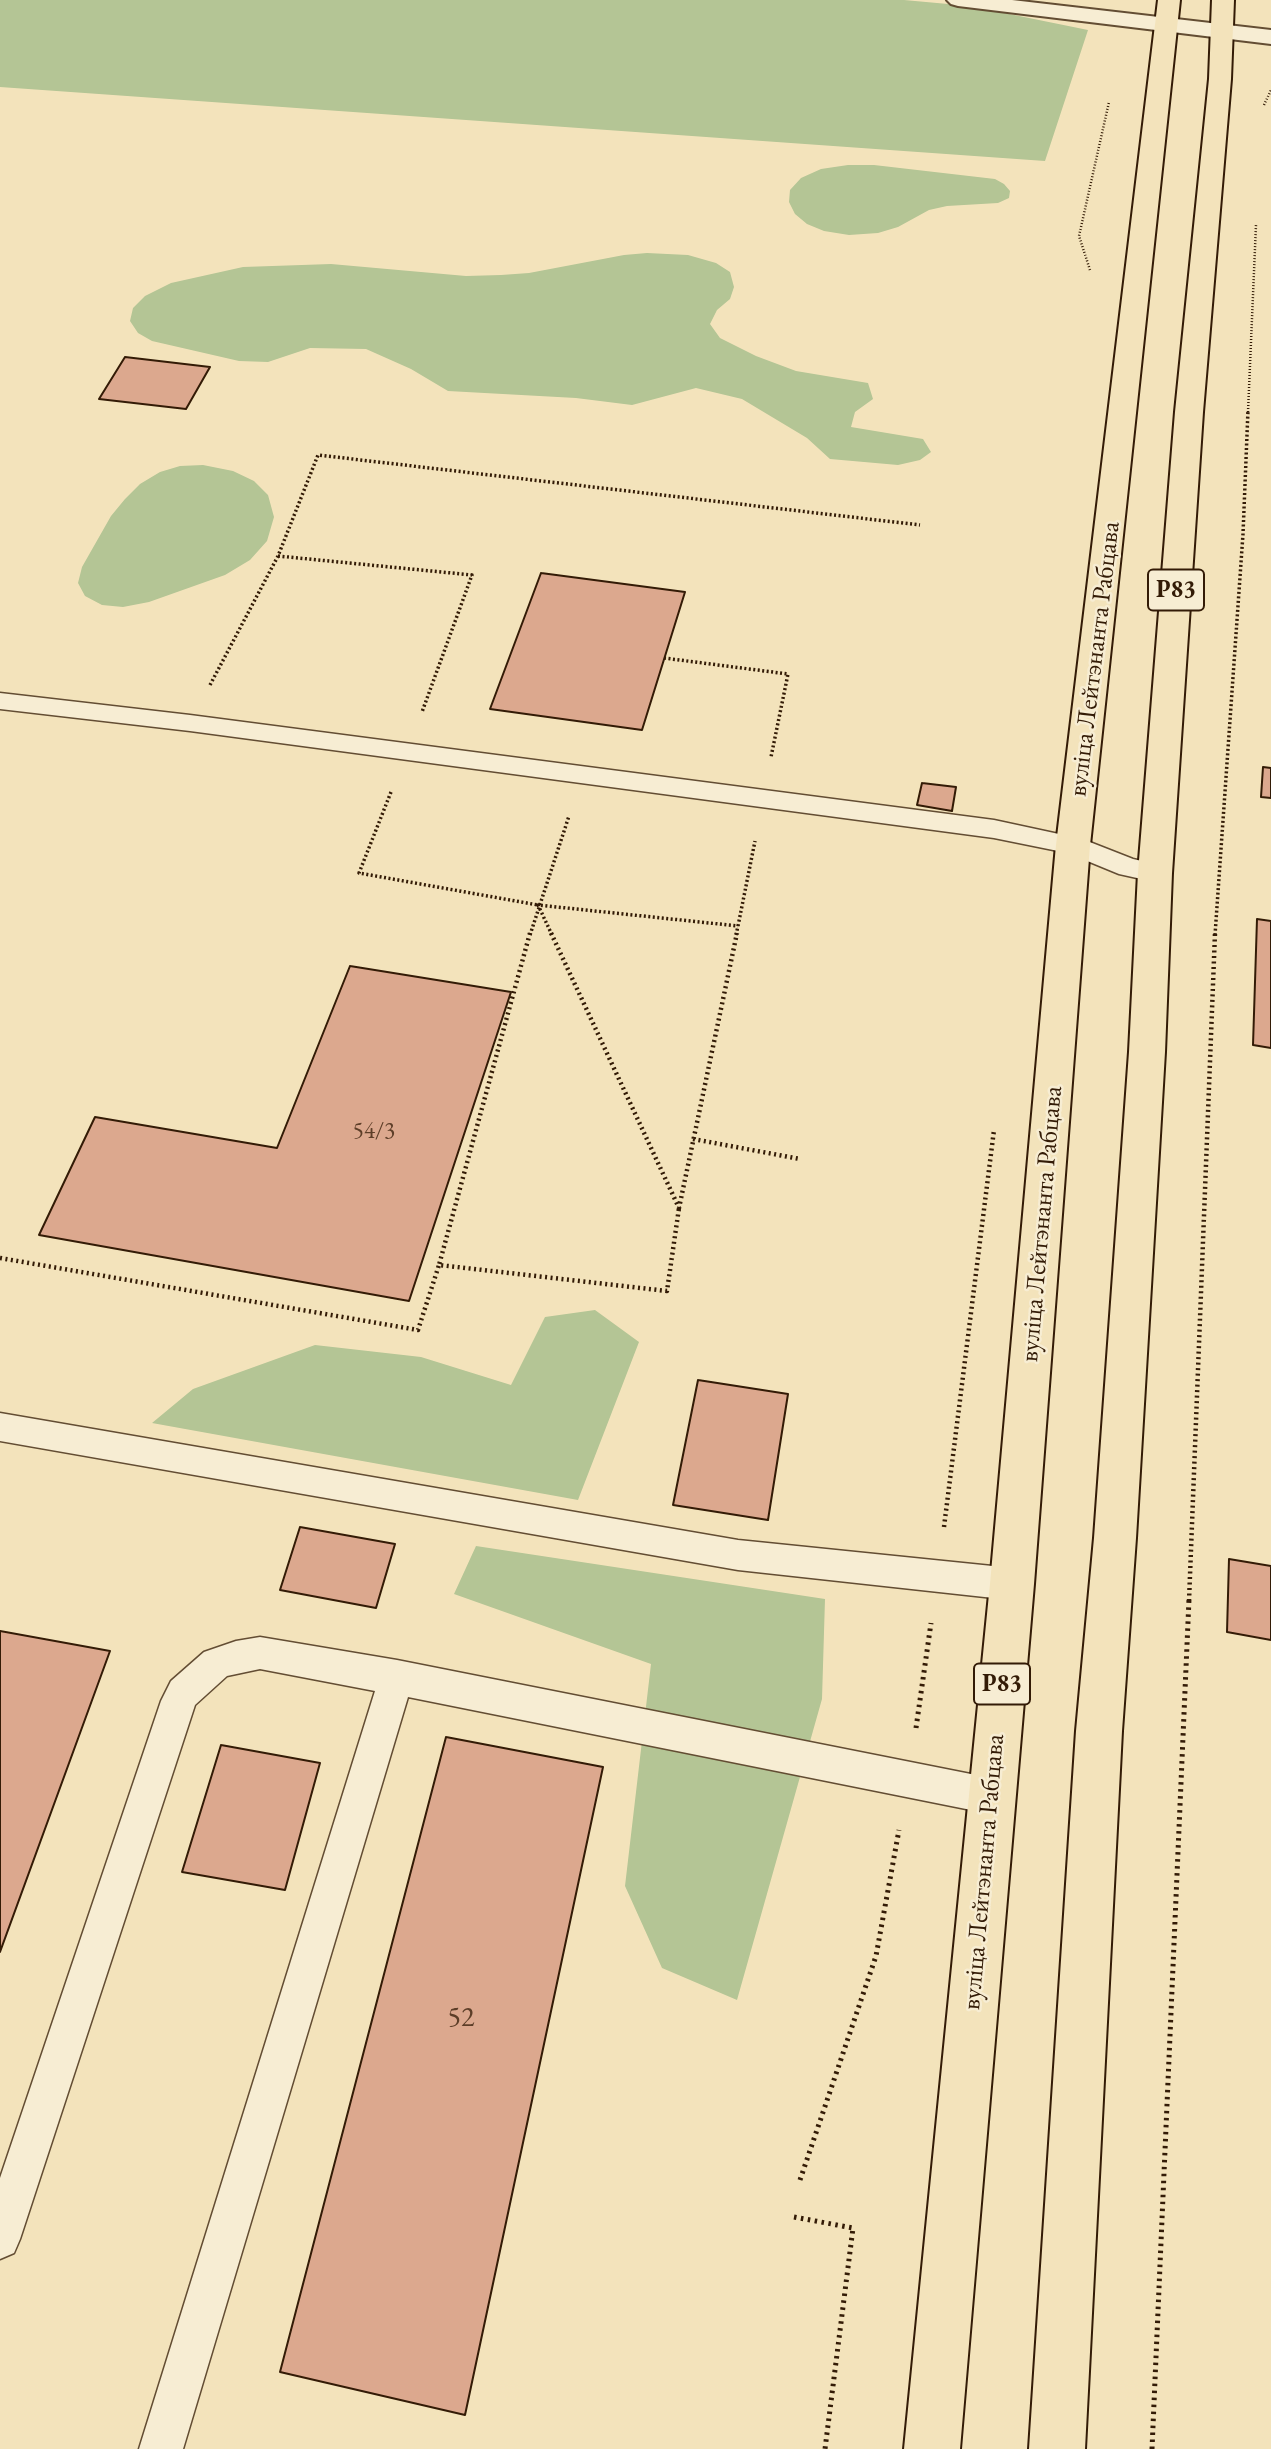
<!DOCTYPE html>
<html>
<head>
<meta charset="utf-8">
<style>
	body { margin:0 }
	canvas { display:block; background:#f3e3bb }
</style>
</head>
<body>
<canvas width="1271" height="2449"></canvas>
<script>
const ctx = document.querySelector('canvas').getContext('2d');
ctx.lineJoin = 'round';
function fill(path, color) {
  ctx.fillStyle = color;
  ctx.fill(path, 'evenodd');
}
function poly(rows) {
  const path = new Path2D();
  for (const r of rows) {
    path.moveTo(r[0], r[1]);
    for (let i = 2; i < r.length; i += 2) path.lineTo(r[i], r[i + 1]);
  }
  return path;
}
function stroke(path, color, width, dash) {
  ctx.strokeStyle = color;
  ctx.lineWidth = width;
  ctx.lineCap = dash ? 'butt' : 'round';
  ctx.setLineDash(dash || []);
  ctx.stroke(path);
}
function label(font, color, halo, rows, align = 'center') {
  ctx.font = font + ' "EB Garamond",serif';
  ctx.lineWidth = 5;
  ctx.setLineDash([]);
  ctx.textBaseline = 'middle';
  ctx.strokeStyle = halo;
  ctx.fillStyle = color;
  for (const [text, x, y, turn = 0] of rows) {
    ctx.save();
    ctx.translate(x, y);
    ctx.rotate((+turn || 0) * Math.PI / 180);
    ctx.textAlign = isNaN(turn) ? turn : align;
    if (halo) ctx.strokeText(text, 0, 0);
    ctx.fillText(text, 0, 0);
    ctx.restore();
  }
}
const green = poly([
	[0,0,904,0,970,6,1088,30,1045,161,0,87],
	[848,165,874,165,995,179,1004,184,1010,191,1009,198,998,203,947,206,929,210,898,227,878,233,849,235,824,231,807,224,795,214,789,202,790,190,801,178,821,169],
	[647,253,688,255,716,263,730,272,734,287,730,299,717,310,710,324,720,338,756,356,796,371,868,383,873,399,855,412,851,427,923,439,931,452,920,460,898,465,830,459,807,438,742,399,696,388,632,405,576,398,448,391,411,369,366,349,310,348,268,362,239,361,152,341,138,333,130,321,133,308,145,296,171,283,243,267,331,264,466,276,501,275,529,273,624,255],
	[203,465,233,471,254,481,268,495,274,517,267,541,250,560,225,575,149,602,123,607,102,605,85,596,78,583,82,567,111,516,125,499,140,484,160,472,180,466],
	[595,1310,639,1342,578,1500,152,1423,193,1389,315,1345,421,1357,511,1385,545,1317],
	[476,1546,825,1599,822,1699,737,2000,662,1968,625,1886,651,1664,454,1594]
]);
const building = poly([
	[125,357,210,367,186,409,99,399,125,357],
	[541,573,685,592,642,730,490,709,541,573],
	[1263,767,1271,768,1271,798,1261,797,1263,767],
	[922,783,956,787,952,811,917,805,922,783],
	[1257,919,1271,921,1271,1048,1253,1045,1257,919],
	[350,966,511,992,409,1301,39,1235,95,1117,277,1148,350,966],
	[698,1380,788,1394,768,1520,673,1505,698,1380],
	[300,1527,395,1544,376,1608,280,1590,300,1527],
	[1229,1559,1271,1566,1271,1640,1227,1632,1229,1559],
	[0,1631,110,1651,0,1952,0,1631],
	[446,1737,603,1767,465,2415,280,2372,446,1737],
	[221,1745,320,1763,285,1890,182,1872,221,1745]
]);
const pathFar3 = poly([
	[1264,105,1271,90],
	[1090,270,1079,236,1109,102],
	[1248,412,1256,225]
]);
const pathFar2 = poly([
	[278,556,472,575,422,712],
	[664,658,788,674,771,757],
	[210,685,278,556,318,455,920,525],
	[391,792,359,873,538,905],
	[738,926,755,841],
	[530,935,569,816],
	[552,935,538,905,738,926],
	[736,935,738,926],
	[1215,935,1243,534,1248,410]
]);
const pathFar1 = poly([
	[530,933,439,1265,667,1291,679,1208],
	[551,933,679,1208,737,933],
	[693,1139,800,1159],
	[0,1258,418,1330,439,1265],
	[944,1527,994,1130],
	[1189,1601,1215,933]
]);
const path = poly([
	[916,1728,931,1623],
	[800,2180,876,1956,899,1830],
	[794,2217,853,2228,825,2449],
	[1152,2449,1189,1599]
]);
const lane = poly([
	[0,693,190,715,994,820,1082,839,1133,859,1164,866,1168,873,1164,880,1155,882,1119,874,1068,853,994,838,190,731,0,709,0,693],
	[0,1413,738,1540,1012,1568,1024,1573,1029,1584,1024,1595,1012,1600,738,1570,0,1441,0,1413],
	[260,1637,397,1660,991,1778,1004,1783,1009,1796,1004,1809,991,1814,408,1697,183,2449,139,2449,375,1691,260,1669,227,1676,195,1705,20,2239,14,2253,0,2259,0,2178,161,1701,171,1681,204,1652,236,1641,260,1637]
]);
const street = poly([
	[947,0,1012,0,1271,30,1271,44,958,6,951,4,947,0]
]);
const highway = poly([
	[1158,0,1180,0,1090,845,1034,1584,960,2449,904,2449,990,1584,1056,845,1158,0],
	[1212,0,1234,0,1231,79,1203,412,1172,873,1165,1052,1136,1538,1122,1731,1085,2449,1029,2449,1076,1731,1094,1538,1129,1052,1138,873,1175,412,1209,79,1212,0]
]);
const numberNames = [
	["54/3",374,1132]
];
const shields = [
	[1176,590,56],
	[1002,1684,56]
];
const shieldNames = [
	["Р83",1176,590],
	["Р83",1002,1684]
];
const streetNames = [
	["вуліца Лейтэнанта Рабцава",1095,659,-83],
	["вуліца Лейтэнанта Рабцава",1042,1224,-85],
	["вуліца Лейтэнанта Рабцава",984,1872,-85]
];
const nearNumbernames = [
	["52",461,2018]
];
fill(green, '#b4c595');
fill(building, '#dca88e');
stroke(building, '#331b06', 2);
stroke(lane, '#634d33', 3);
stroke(street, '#634d33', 4);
stroke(highway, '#331b06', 4);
stroke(pathFar3, '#331b06', 2.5, [1, 2]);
stroke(pathFar2, '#331b06', 3.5, [2, 2.5]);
stroke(pathFar1, '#331b06', 4.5, [2, 3.5]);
stroke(path, '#331b06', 5, [2.5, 4.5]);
fill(lane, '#f7edd3');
fill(street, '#f7edd3');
fill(highway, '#f3e3bb');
label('23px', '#5d3e28', null, numberNames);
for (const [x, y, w] of shields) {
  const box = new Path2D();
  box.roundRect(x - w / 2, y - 20.5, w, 41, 5);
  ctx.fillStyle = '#f7edd3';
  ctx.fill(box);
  stroke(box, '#331b06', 2);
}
label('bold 24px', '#331b06', null, shieldNames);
label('26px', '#331b06', '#f7edd3', streetNames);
label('28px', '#5d3e28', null, nearNumbernames);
</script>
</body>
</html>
